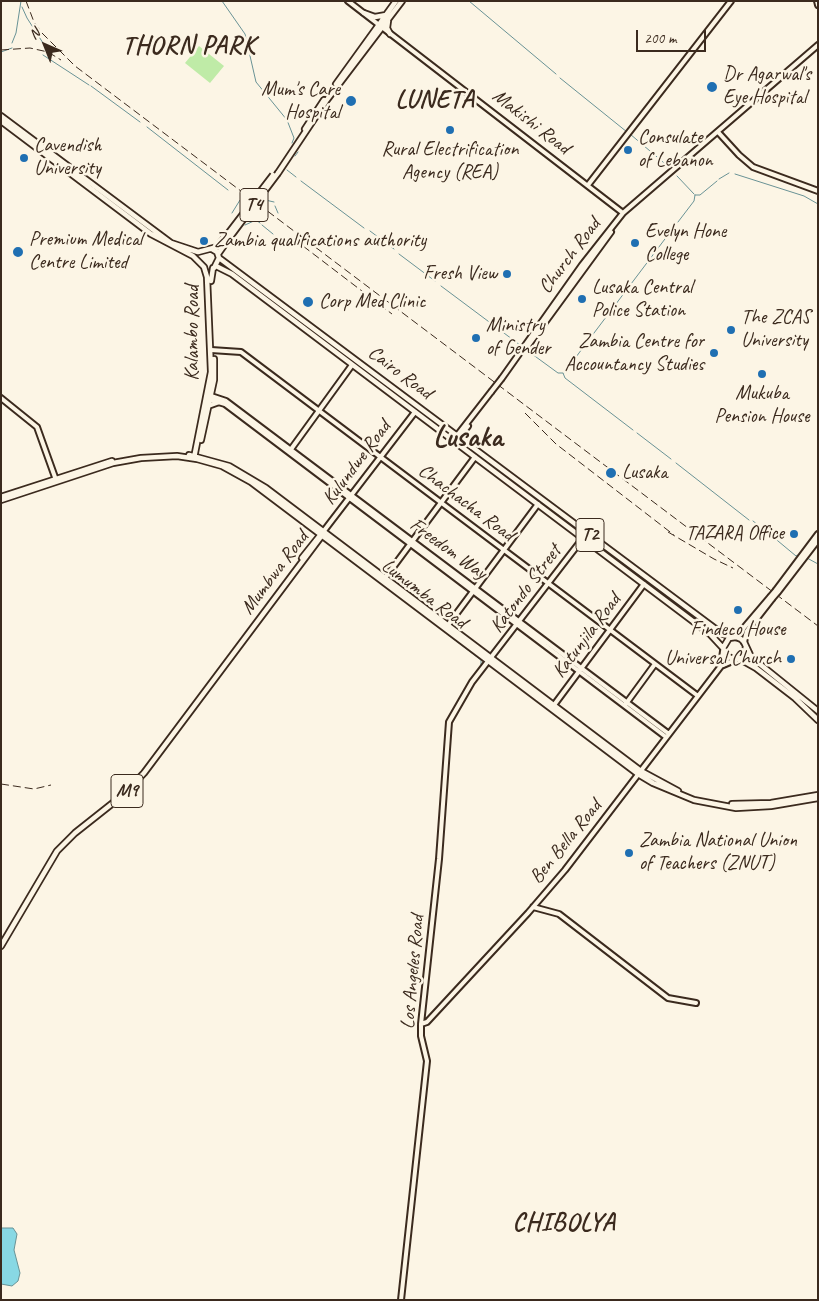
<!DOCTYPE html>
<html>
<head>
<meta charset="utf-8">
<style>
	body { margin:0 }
	#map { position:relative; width:819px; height:1301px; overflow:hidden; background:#fcf5e5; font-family:Caveat,sans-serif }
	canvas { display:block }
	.frame { position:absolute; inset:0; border:2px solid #3b2a1e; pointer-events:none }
	.north { position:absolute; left:20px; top:20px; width:50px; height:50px; -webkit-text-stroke:4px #fcf5e5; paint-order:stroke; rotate:316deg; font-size:14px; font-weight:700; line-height:20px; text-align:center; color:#3b2a1e }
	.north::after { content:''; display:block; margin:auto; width:18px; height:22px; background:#3b2a1e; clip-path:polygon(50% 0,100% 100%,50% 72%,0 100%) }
	.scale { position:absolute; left:636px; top:30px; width:70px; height:22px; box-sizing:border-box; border:2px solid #3b2a1e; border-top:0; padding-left:6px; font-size:15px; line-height:18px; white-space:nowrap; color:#3b2a1e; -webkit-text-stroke:4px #fcf5e5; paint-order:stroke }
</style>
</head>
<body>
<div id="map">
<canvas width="819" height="1301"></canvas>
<div class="frame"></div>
<div class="north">N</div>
<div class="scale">200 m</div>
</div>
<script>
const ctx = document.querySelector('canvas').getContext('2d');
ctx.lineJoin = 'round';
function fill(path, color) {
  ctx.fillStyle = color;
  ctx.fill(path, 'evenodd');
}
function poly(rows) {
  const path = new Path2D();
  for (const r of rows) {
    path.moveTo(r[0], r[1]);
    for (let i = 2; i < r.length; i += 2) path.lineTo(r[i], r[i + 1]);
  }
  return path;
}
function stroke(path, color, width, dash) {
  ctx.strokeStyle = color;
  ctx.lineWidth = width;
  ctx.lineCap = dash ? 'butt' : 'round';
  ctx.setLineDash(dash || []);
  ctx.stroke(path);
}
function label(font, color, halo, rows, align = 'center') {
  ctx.font = font + ' Caveat,sans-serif';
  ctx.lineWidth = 5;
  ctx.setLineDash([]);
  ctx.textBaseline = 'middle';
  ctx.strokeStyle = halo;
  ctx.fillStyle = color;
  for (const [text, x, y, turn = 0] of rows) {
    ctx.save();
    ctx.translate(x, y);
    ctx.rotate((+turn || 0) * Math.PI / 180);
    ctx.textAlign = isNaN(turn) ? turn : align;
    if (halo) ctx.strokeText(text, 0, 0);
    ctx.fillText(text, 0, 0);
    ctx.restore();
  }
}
const green = poly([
	[199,46,224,66,210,83,185,63]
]);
const water = poly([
	[1,1228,13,1228,17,1234,14,1250,20,1273,18,1281,12,1286,1,1284,1,1228]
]);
const stream = poly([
	[222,1,245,34,256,82,287,120,294,138,292,143],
	[469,1,556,74],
	[22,7,27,18,43,43],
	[12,43,16,33,21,1],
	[1,52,12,48],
	[43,55,89,85],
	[560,78,627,132],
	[91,86,140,122],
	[147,127,228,190],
	[630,134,670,168],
	[295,156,298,152],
	[287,170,296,177],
	[735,174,804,196,818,204],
	[677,176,694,194],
	[719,179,729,173],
	[301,181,364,228],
	[695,195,700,195,717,181],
	[248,196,249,196],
	[246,198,247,197],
	[261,199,274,202],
	[275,206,278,213],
	[232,213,240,200,245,200],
	[678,222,694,201,695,195],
	[245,225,256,220,260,223],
	[262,225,273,234],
	[370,231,394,249],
	[399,254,435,281],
	[441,286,520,345],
	[591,337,674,227],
	[532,354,558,373,563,373,565,378,633,430],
	[564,373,585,345],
	[637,433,671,459],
	[676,463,749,520],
	[753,521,771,535],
	[772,536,796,556,800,554],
	[807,558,818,564],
	[447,634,481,660,481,666]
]);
const secondary = poly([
	[348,1,623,213],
	[817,1,818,5],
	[718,132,739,155,753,167,818,191],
	[588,185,731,1],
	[527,347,611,232],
	[211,350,241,352,698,696],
	[502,378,582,265,623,213,818,45],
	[208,395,226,401,669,734],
	[1,398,37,427,56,480],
	[208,399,225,404,666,737],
	[459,438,468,426],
	[457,444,456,437,491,392],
	[289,452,352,365],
	[323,532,415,412],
	[385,578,475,457],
	[776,590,818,534],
	[778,592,818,540],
	[448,625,538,504],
	[736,637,770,597],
	[744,642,747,631,772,599],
	[721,666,723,651],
	[554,705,644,584],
	[625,705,655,664],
	[533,907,559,914,668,998,696,1003],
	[421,1024,427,1022,528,913,565,870,721,666,735,660],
	[401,1300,427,1061,421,1036,421,1024,439,859,449,722,472,682,583,538]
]);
const primary = poly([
	[364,13,375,17,386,15],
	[388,21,387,28,390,34],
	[336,84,396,1],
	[1,116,171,243,198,252,217,247,227,235],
	[1,121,151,234,193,256,204,267,207,277,211,372,194,458],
	[305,129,324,100],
	[278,173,326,101,402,1],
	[212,249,217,252,219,258,214,268],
	[218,254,230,237],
	[219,258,721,633,731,637],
	[216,266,232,274,710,634,723,648],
	[211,281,213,268],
	[208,406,219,402],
	[201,440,214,380,214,359],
	[189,455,229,466,266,488,641,771,678,791],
	[1,497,112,461],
	[1,500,113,463,141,458,177,456,197,459,222,466,251,482,638,774,653,783,694,800,736,808,771,806,818,798],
	[302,558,322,533],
	[746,647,743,657,735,660,727,656,723,648,729,638,736,637,741,639,744,642,751,657,818,711],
	[740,659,756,668,795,698,818,720],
	[732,804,771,803,818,795],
	[1,946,57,851,75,833,123,795,144,773,323,534]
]);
const rail = poly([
	[26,1,34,22,42,33,75,66,818,626],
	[1,50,30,48,48,52,61,60],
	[303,246,392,314],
	[525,413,556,444,674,535],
	[668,532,714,559,733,568],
	[1,784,34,789,51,785]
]);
const secondaryBridge = poly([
	[491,392,502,378],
	[770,597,776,590],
	[772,599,778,592]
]);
const primaryBridge = poly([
	[227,235,273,175],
	[230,237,278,173]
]);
const markers = [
	[712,87,6,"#1f6fb2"],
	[351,101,6,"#1f6fb2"],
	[450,130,5,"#1f6fb2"],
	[628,150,5,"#1f6fb2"],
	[24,158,5,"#1f6fb2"],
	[204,241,5,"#1f6fb2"],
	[635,243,5,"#1f6fb2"],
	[18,252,6,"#1f6fb2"],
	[507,274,5,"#1f6fb2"],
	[582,299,5,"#1f6fb2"],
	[308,302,6,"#1f6fb2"],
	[731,330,5,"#1f6fb2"],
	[476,338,5,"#1f6fb2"],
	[714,353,5,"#1f6fb2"],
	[762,374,5,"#1f6fb2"],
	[611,473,6,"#1f6fb2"],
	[794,534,5,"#1f6fb2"],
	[738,610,5,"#1f6fb2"],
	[791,659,5,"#1f6fb2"],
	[629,853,5,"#1f6fb2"]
];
const shields = [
	[254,205,28],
	[590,535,28],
	[127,791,32]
];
const shieldNames = [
	["T4",254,205],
	["T2",590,535],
	["M9",127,791]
];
const poiNames = [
	["Dr Agarwal's",723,75],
	["Eye Hospital",723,98],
	["Mum's Care",340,90,"right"],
	["Hospital",340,113,"right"],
	["Consulate",638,138],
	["of Lebanon",638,161],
	["Cavendish",34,146],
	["University",34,169],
	["Rural Electrification",450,150,"center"],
	["Agency (REA)",450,173,"center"],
	["Evelyn Hone",645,232],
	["College",645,255],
	["Premium Medical",29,240],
	["Centre Limited",29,263],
	["Zambia qualifications authority",214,241],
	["Fresh View",497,274,"right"],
	["Lusaka Central",592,288],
	["Police Station",592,311],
	["Corp Med Clinic",319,302],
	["The ZCAS",741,318],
	["University",741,341],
	["Ministry",486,326],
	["of Gender",486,349],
	["Zambia Centre for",704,342,"right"],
	["Accountancy Studies",704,365,"right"],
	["Mukuba",762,394,"center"],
	["Pension House",762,417,"center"],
	["Lusaka",622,473],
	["TAZARA Office",784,534,"right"],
	["Findeco House",738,630,"center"],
	["Universal Church",781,659,"right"],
	["Zambia National Union",639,841],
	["of Teachers (ZNUT)",639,864]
];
const streetNames = [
	["Makishi Road",531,122,38],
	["Church Road",570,256,-53],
	["Kalambo Road",193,333,-90],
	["Cairo Road",400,373,37],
	["Kulundwe Road",357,463,-53],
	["Chachacha Road",466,503,37],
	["Freedom Way",448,549,36],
	["Mumbwa Road",275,573,-53],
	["Katondo Street",526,589,-53],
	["Lumumba Road",424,594,37],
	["Katunjila Road",587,636,-53],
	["Ben Bella Road",566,842,-51],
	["Los Angeles Road",413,972,-85]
];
const districtNames = [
	["THORN PARK",189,46],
	["LUNETA",435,100],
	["CHIBOLYA",564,1223]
];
const townNames = [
	["Lusaka",468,438]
];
fill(green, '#bfeba7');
fill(water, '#88d8e4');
stroke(water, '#699295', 1);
stroke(stream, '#699295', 1);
stroke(secondary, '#3b2a1e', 8);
stroke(primary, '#3b2a1e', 8);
stroke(secondary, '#fcf5e5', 4);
stroke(primary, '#fcf5e5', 4.5);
stroke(rail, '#3b2a1e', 1, [8, 4]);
stroke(secondaryBridge, '#3b2a1e', 8, []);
stroke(primaryBridge, '#3b2a1e', 8, []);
stroke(secondaryBridge, '#fcf5e5', 4);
stroke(primaryBridge, '#fcf5e5', 4.5);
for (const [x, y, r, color] of markers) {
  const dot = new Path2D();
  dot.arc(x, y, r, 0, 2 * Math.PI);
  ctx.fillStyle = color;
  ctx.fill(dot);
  stroke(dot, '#fcf5e5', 2);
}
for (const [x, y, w] of shields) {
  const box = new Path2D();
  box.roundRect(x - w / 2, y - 16.5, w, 33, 4);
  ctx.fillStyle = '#fcf5e5';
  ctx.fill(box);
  stroke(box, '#3b2a1e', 1);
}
label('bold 19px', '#3b2a1e', null, shieldNames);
label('20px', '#3b2a1e', '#fcf5e5', poiNames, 'left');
label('20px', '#3b2a1e', '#fcf5e5', streetNames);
ctx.letterSpacing = '1px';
label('bold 25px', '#3b2a1e', '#fcf5e5', districtNames);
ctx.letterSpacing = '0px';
label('bold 30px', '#3b2a1e', '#fcf5e5', townNames);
</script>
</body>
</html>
